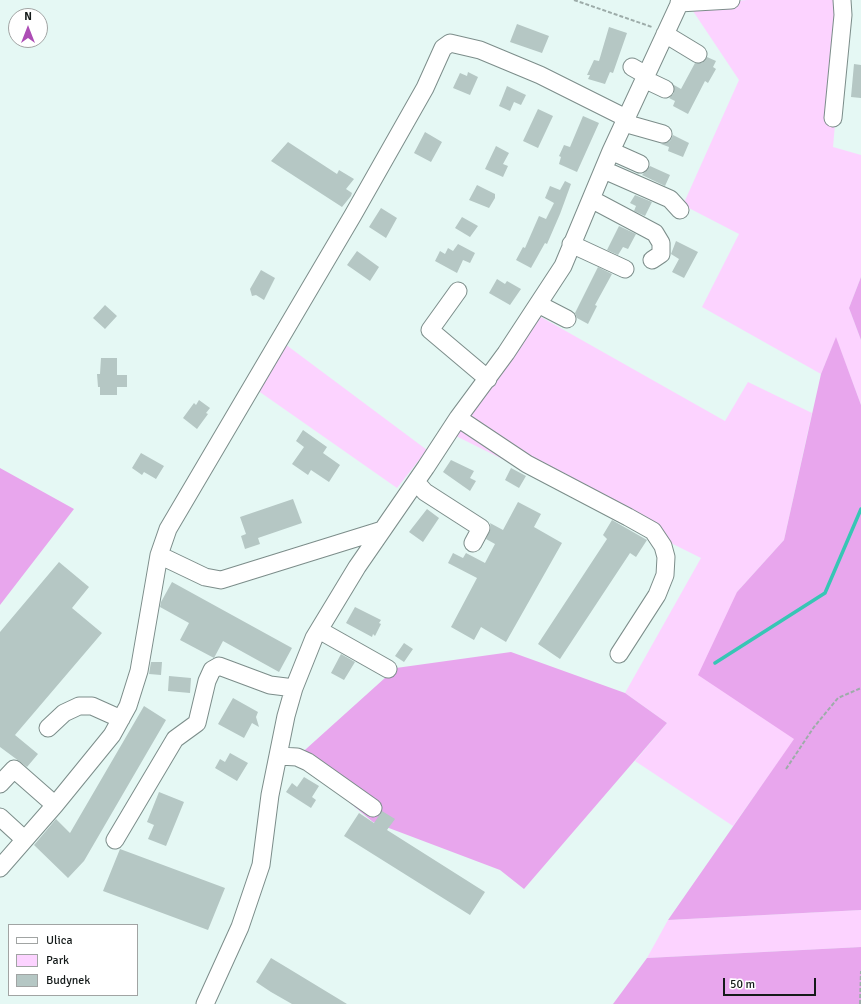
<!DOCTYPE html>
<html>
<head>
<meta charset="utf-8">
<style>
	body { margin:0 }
	#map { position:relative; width:861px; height:1004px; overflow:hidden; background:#e5f8f4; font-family:Signika,sans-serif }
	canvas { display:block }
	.legend { position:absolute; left:8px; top:924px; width:130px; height:72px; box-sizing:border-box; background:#fff; border:1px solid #a1a4a3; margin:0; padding:5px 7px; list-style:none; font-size:12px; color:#151b1a }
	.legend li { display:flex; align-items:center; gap:8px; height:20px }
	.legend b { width:20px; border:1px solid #a1a4a3 }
	.north { position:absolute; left:8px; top:8px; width:40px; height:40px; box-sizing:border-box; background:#fff; border:1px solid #a1a4a3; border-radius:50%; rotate:0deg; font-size:11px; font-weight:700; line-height:16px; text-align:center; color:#151b1a }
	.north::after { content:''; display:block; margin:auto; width:14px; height:18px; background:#ad4db5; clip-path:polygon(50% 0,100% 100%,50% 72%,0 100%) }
	.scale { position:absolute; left:723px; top:978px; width:93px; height:18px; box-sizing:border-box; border:2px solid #151b1a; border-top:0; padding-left:5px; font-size:12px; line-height:14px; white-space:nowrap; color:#151b1a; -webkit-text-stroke:3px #fff; paint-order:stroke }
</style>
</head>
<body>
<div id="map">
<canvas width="861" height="1004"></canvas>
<ul class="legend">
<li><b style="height:5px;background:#fff"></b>Ulica</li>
<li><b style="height:11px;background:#fcd3ff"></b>Park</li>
<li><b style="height:11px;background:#b5c7c4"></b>Budynek</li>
</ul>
<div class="north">N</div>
<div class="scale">50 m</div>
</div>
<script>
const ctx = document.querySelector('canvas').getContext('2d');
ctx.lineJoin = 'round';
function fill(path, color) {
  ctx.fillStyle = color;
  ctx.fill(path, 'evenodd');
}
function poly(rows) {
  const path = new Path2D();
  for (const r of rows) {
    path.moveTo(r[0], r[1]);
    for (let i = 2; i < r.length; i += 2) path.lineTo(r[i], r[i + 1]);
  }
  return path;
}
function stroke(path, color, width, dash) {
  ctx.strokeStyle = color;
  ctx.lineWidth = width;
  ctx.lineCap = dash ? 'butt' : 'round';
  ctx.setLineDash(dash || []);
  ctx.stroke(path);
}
const green = poly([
	[747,0,846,0,833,147,861,155,861,277,849,308,861,340,861,405,836,338,821,374,702,307,739,234,683,205,739,80,689,5],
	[541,317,725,421,748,382,812,413,784,540,737,592,795,739,733,826,635,761,667,723,625,693,701,558,456,436],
	[285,344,427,450,397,488,257,390],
	[861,910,861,947,647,958,668,920]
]);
const forest = poly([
	[861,277,861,340,849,308],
	[836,337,861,405,861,910,668,920,794,739,698,675,737,592,784,540,821,374],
	[0,468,74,509,0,605],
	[511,652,625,693,667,723,524,889,500,870,373,822,296,758,396,668],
	[861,947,861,1004,613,1004,647,958]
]);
const stream = poly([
	[715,663,825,593,861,509]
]);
const building = poly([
	[517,24,549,36,542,53,510,42],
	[609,27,627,33,613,73,610,72,605,84,588,79,590,75,587,75,594,60,599,61],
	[707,57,716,61,713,67,716,69,708,83,705,81,688,114,673,106,675,101,669,98,674,93,674,85,681,89,695,63,702,63],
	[854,64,861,65,861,98,851,97],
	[468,72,478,77,470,95,453,88,460,73,467,76],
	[507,86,526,95,521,105,514,102,510,111,499,106],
	[538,109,553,116,538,148,523,141],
	[583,116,599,123,577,172,559,164,561,157,559,156,564,145,570,147],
	[425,132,442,142,431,162,414,153],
	[673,135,689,143,683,157,668,151,669,147,661,144,670,141],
	[288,142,337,174,339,170,354,179,346,189,352,193,351,196,342,207,271,161],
	[496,146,509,153,503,164,508,166,503,177,485,169],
	[650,166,670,175,665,186,642,175],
	[565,181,571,184,560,214,547,244,545,243,531,268,516,260,523,247,525,248,539,216,546,219,554,203,545,198,550,186,560,190],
	[477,185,495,194,495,198,489,208,469,200],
	[635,195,652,202,645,216,634,211,636,206,630,203],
	[381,208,397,218,386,238,369,227],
	[462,217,478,226,470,237,455,228],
	[619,226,636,234,628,249,623,247,618,255,607,250],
	[676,241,698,252,684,278,672,272,679,259,671,254],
	[458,244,475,253,470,263,463,260,457,273,435,261,440,251,445,254,448,248,453,251],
	[357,251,379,267,370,281,347,265],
	[598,267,612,274,595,305,597,306,588,324,577,318,575,313],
	[261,270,275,278,264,300,256,295,252,296,250,289],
	[497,279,505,284,507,281,521,289,510,305,489,293],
	[105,305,117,316,105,329,93,318],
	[101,358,117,358,117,375,127,375,127,387,117,387,117,395,100,395,100,387,98,387,97,374,100,374],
	[199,400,210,408,206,413,208,414,197,429,183,418,194,403,196,405],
	[303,430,327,447,323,453,340,465,329,482,311,470,308,475,292,464,304,447,296,441],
	[141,453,164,466,156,479,144,472,142,475,132,468],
	[451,460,474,471,470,478,476,481,470,491,443,472],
	[511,468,526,476,519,488,505,480],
	[293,499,302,523,258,538,260,544,245,549,241,536,246,534,240,517],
	[518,502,541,514,534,527,562,543,506,642,481,627,474,640,451,627,477,578,448,563,453,553,463,558,466,553,485,563,495,544,486,539,491,528,490,523,503,530],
	[427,509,439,518,423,542,409,532],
	[612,520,647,540,636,557,630,553,560,659,538,644,607,539,603,535],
	[59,562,89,587,72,608,102,633,15,735,38,754,27,767,0,747,0,632],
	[172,582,292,648,279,672,223,641,214,658,180,640,189,623,160,607,161,602],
	[355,607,381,620,379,623,381,624,375,636,373,634,372,637,346,623],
	[404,643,413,649,404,662,395,656],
	[341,654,355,662,344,680,331,673],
	[151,662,162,662,161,675,149,674],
	[169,676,191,678,190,693,168,691],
	[233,698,258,712,256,717,259,727,252,723,244,738,218,724],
	[144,706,166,720,84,861,68,878,34,845,56,819,70,833],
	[230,753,248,763,237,781,215,768,220,759,225,762],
	[304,777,319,786,312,797,316,800,311,808,286,792,292,783,297,787],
	[159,792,184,802,166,846,148,839,154,825,147,822],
	[382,811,395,819,387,830,485,892,470,915,344,836,359,813,374,823],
	[120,849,225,888,208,930,103,891],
	[271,958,286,967,347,1004,292,1004,271,992,256,982]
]);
const path = poly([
	[574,0,652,27],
	[786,769,814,727,838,698,861,688],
	[860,1004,861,971]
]);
const minor = poly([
	[679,3,731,0],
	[665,34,698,54],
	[632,67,646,75],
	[644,79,665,89],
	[833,118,843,15,842,0],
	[624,123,663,134],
	[611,151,640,164],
	[604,170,670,199,680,210],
	[591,199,655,233,661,243,661,254,652,260],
	[571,244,625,269],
	[458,291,430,330,488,379],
	[538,304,567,319],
	[458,418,527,464,628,517,653,531,663,546,666,557,665,575,657,595,619,654],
	[416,482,425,492,481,528,473,543],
	[159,555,205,577,221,580,382,530],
	[319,630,388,669],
	[48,728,64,713,79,706,92,706,121,719],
	[279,756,297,757,308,762,373,808],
	[0,784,14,769,55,805],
	[0,817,24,839],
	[115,840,175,739,197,723,207,681,212,670,219,666,270,685,294,688],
	[0,868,55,805,112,735,128,706,139,671,159,555,168,529,353,215,425,88,443,48,450,43,480,50,540,75,626,118],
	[205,1004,240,927,261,865,270,795,286,716,294,688,314,638,357,567,426,467,458,418,506,353,563,266,611,151,681,0]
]);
fill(green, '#fcd3ff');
fill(forest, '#e8a6ed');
stroke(stream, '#37c6b5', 3.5);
fill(building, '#b5c7c4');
stroke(minor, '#7c8d8a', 19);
stroke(path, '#9daca9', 2, [4, 2]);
stroke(minor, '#fff', 17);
</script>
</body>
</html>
